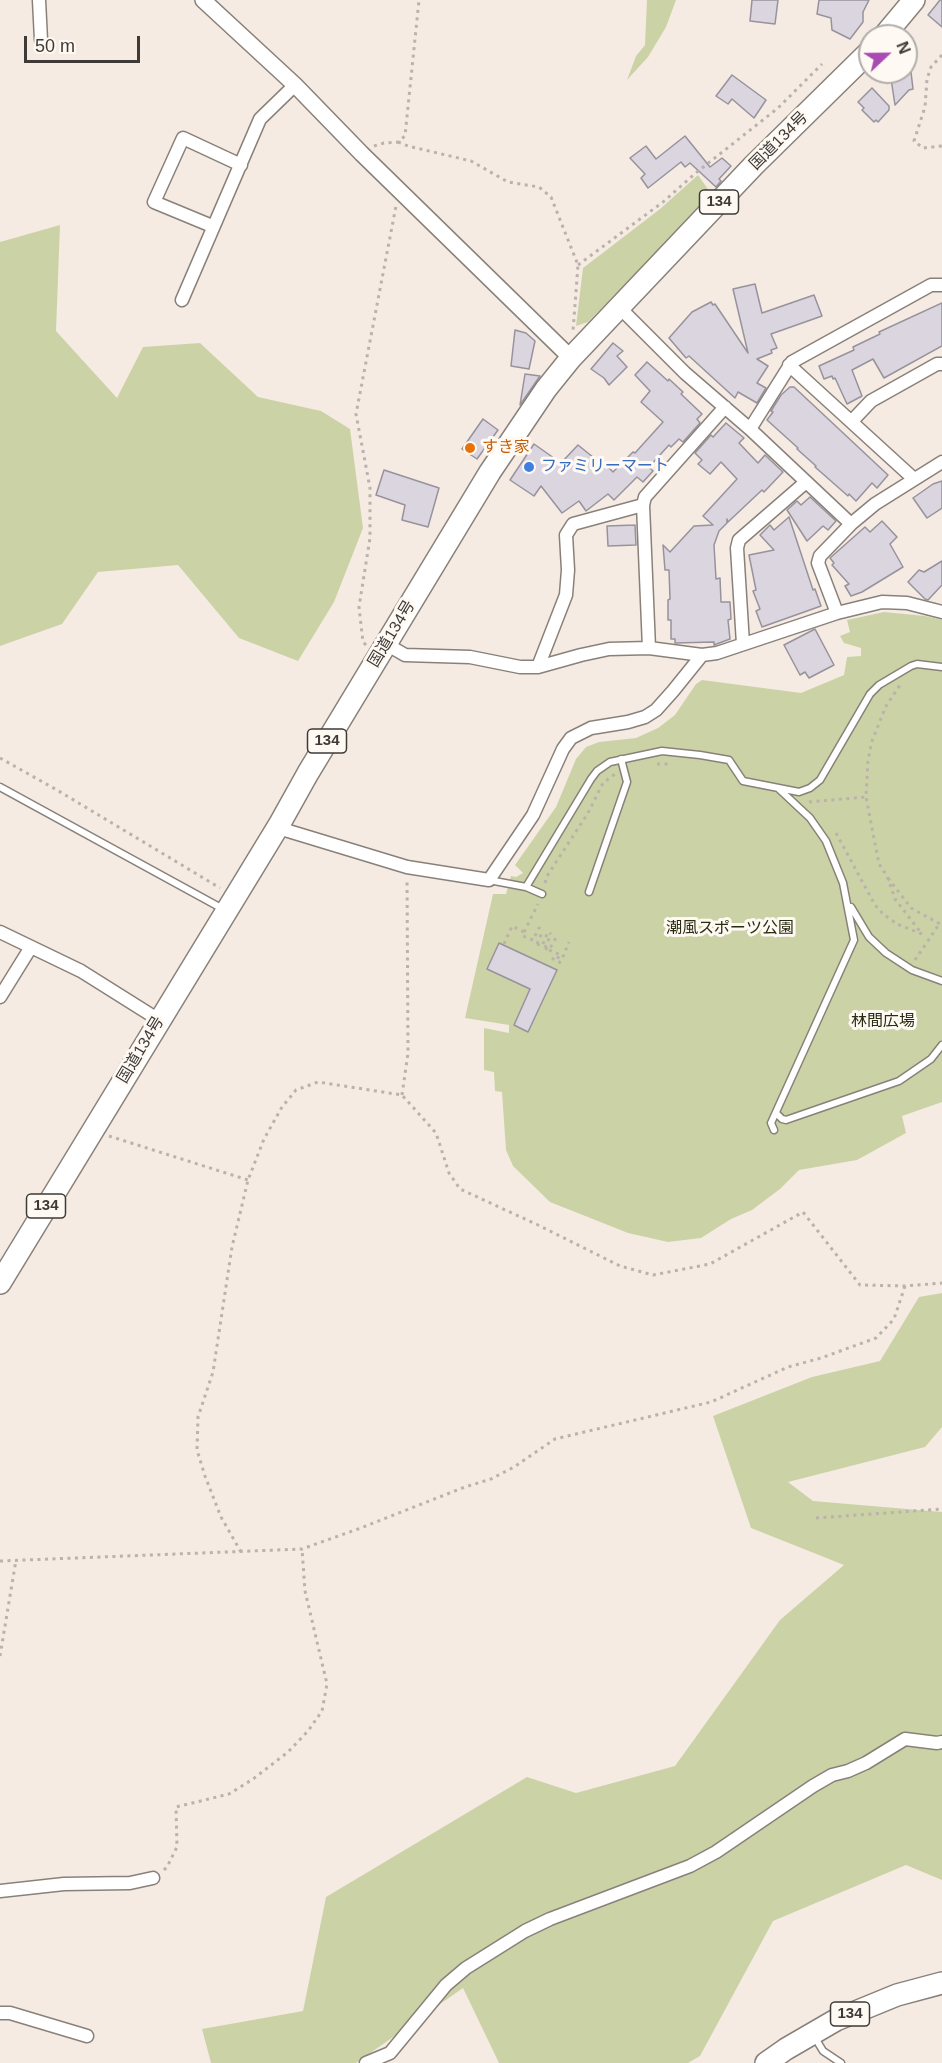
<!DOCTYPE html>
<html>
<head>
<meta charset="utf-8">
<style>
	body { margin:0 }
	#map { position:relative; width:942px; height:2063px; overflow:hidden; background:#f5ebe3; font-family:Arial,sans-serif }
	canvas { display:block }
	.north { position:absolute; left:858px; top:24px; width:60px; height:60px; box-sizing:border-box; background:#fff9f4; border:2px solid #b2ada8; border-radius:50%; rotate:68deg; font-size:16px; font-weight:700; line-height:24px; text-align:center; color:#3e3a37 }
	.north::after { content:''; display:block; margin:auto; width:21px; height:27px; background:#aa4bb3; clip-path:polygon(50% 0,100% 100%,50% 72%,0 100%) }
	.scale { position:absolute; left:24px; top:36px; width:116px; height:27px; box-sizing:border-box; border:3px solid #3e3a37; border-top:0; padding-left:8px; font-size:18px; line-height:21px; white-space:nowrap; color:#3e3a37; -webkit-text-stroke:4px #fff9f4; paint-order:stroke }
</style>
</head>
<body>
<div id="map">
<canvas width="942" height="2063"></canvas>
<div class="north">N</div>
<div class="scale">50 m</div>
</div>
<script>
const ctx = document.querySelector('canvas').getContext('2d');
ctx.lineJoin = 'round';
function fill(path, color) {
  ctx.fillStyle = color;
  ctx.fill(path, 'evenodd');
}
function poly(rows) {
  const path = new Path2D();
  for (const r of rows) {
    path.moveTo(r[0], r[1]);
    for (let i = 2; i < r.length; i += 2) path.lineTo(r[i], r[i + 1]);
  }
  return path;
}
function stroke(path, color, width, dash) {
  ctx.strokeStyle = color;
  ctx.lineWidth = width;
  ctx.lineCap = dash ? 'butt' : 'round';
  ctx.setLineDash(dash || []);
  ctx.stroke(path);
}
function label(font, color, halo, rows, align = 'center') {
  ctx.font = font + ' Arial,"Noto Sans JP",sans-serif';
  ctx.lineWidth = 6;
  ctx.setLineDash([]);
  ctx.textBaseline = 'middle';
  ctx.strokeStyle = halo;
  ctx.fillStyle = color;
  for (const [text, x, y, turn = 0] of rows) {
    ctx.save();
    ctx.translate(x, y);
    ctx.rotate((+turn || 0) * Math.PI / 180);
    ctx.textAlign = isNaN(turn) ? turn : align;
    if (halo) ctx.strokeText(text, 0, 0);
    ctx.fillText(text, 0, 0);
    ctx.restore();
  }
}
const green = poly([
	[647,0,676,0,666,27,648,57,627,80,636,56,645,45],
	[698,175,712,195,588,322,576,326,583,268,660,209],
	[60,225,56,331,117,398,143,347,200,343,258,397,321,411,350,429,363,528,334,602,298,661,239,638,178,565,98,572,62,624,0,646,0,242],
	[884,612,925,616,942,620,942,1102,902,1116,906,1133,857,1160,799,1170,780,1189,752,1210,731,1219,701,1238,668,1242,628,1233,550,1202,513,1166,506,1150,502,1092,495,1091,494,1072,484,1070,484,1028,509,1033,509,1025,465,1018,493,894,506,894,511,876,516,877,523,873,515,865,556,807,576,759,586,747,599,742,636,738,658,728,675,715,696,684,702,680,801,693,844,675,847,657,861,656,861,648,844,643,840,636,850,632,847,620],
	[942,1293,942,1427,925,1447,788,1482,813,1501,942,1512,942,1880,906,1865,773,1921,700,2056,688,2063,499,2063,463,1988,356,2063,211,2063,202,2029,303,2011,326,1897,527,1777,576,1793,675,1766,780,1620,844,1565,751,1528,713,1416,812,1377,880,1361,919,1297]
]);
const building = poly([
	[752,0,778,0,775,24,750,21,752,0],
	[819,0,869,0,863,12,863,22,850,39,832,30,831,18,817,14,819,0],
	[940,0,942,0,942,27,928,15,940,0],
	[890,72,911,72,913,89,909,90,895,105,890,72],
	[732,75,766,100,754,118,732,99,728,104,716,96,732,75],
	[872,88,889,106,889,110,878,122,876,120,874,122,862,110,864,108,858,102,872,88],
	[685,136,710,167,722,158,731,166,719,179,721,181,716,187,690,163,685,167,681,162,648,188,641,178,645,174,630,158,646,146,656,159,685,136],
	[755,284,762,313,814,295,822,316,771,334,777,348,771,350,772,353,757,359,768,366,757,383,766,388,757,403,738,392,735,398,689,356,686,358,669,338,692,312,711,302,713,305,715,304,748,353,733,289,755,284],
	[942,303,942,346,884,378,873,359,852,370,862,396,847,404,835,378,833,379,832,376,824,379,819,366,854,350,853,347,880,334,879,332,942,303],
	[515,330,526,333,535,341,529,369,511,366,515,330],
	[613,343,623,351,617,356,627,367,609,385,604,378,591,369,613,343],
	[647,362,668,381,669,379,683,392,681,394,702,414,697,419,700,423,683,442,679,439,671,447,669,445,649,467,653,471,643,482,637,477,614,500,608,494,586,511,579,501,562,513,541,486,534,496,510,480,534,444,561,463,578,445,599,462,601,460,613,472,633,452,635,453,663,422,641,402,650,391,635,375,647,362],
	[525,374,540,376,520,405,525,374],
	[790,387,794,387,888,475,877,488,872,483,856,501,849,494,848,496,815,467,816,466,797,449,798,448,767,420,773,412,771,411,781,395,790,387],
	[483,419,498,430,477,459,462,449,483,419],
	[726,423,744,438,739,443,758,463,765,455,783,472,764,492,762,490,728,522,727,519,727,523,719,531,714,545,716,579,720,578,721,602,730,602,731,619,728,620,730,639,714,645,714,642,675,643,675,639,671,639,671,620,668,620,668,600,670,599,669,570,665,570,663,545,670,552,694,526,713,525,703,516,737,479,721,462,710,474,698,464,702,460,695,453,711,435,713,437,726,423],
	[384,470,439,488,428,527,402,520,405,505,376,495,384,470],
	[942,481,942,508,927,518,913,498,933,484,942,481],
	[810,497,836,521,828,530,823,526,807,541,787,510,797,501,801,505,810,497],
	[789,517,813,590,815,589,821,606,762,627,756,611,760,609,753,591,756,590,749,555,774,550,760,535,770,525,774,530,789,517],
	[882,521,897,537,890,544,903,567,862,592,851,596,845,586,849,584,832,565,834,563,830,558,865,527,870,532,882,521],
	[635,525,636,545,608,546,607,526,635,525],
	[942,561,942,585,928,600,925,599,908,582,919,570,924,572,942,561],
	[815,629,834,665,809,678,805,672,800,675,784,645,815,629],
	[499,943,557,970,528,1032,514,1025,530,989,487,969,499,943]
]);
const path = poly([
	[942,55,931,67,927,79,925,107,914,141,923,148,942,146],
	[398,142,408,146,471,161,508,182,539,187,551,197,578,265,573,331],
	[374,146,384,143,398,142,405,136,419,0],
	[578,265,663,202,697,172,778,108,822,64],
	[366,645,363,642,359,607,370,538,370,488,356,414,396,206],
	[0,758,57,790,220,888],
	[657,764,671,764],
	[809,802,866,797],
	[836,833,875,905,883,914,897,924,922,934,895,899,887,876,879,864,866,797,868,760,872,741,886,706,900,685],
	[888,878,911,908,942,925],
	[545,883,547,876,588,813,603,783,615,774],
	[524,932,538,904],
	[504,944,512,926,524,932,523,936,533,940,539,928,543,930],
	[537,944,542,946,548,932,551,934],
	[537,944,543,930],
	[545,948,549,950,557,936],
	[545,948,551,934],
	[549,950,563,956],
	[915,960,940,923],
	[561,963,553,959,554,956,562,959,569,942],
	[402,1095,408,1053,407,878],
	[109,1136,248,1180],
	[816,1518,942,1509],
	[241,1552,221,1517,205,1476,197,1450,198,1417,213,1372,232,1247,248,1180,264,1139,282,1107,296,1090,318,1082,402,1095,436,1133,449,1173,460,1189,538,1225,620,1266,653,1275,710,1264,803,1212,860,1285,905,1286,942,1283],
	[0,1561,302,1549,358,1529,465,1487,491,1479,514,1467,555,1439,711,1402,788,1367,821,1358,876,1338,894,1319,905,1286],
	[0,1656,16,1560],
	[164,1870,167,1867,177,1847,176,1807,229,1794,253,1779,288,1752,308,1731,322,1711,327,1684,305,1591,302,1549]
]);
const service = poly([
	[0,787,223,909],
	[489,880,526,887,591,779,597,771,610,762,662,751,700,755,729,760,743,781,799,792,810,788,820,780,870,694,879,685,911,666,917,664,942,667],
	[526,887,542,894],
	[589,892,627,782,621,759],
	[851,907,869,937,886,953,912,970,942,981],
	[777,1114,782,1119,786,1120,899,1081,931,1059,942,1045],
	[774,1130,771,1123,854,940,843,883,826,841,810,818,779,789],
	[814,2036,823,2051,841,2063]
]);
const minor = poly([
	[39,0,41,40],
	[212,226,154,202,183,138,241,165],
	[182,300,260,119,295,85],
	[619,307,685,373,750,429,851,524],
	[789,365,914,479],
	[852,421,871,401,937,364,942,364],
	[750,429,792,362,931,285,942,285],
	[837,613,818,563,820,556,851,524,875,504,942,462],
	[386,644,405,655,470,657,520,667,538,667,581,655,609,649,649,648,702,655,717,653,837,613,882,602,907,603,942,612],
	[743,644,737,548,739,540,806,482],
	[649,648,643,505,645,497,725,407],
	[538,667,566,595,568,570,566,535,573,524,643,505],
	[279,825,285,830,407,867,489,880,533,815,563,749,571,738,591,728,628,722,645,717,656,710,673,691,702,655],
	[0,932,81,971,159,1020],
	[0,997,31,947],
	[0,1891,64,1884,130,1883,153,1878],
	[0,2013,10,2013,87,2036],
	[366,2063,390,2053,446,1985,466,1968,525,1931,550,1919,690,1866,716,1852,813,1786,832,1775,848,1771,866,1763,905,1739,937,1743,942,1742]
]);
const tertiary = poly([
	[203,0,295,85,362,154,571,358]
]);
const trunk = poly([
	[884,36,914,0],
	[0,1283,279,825,308,773,490,472,546,389,571,358,754,165,870,51],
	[766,2063,786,2049,836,2020,897,1995,942,1983]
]);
const markers = [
	[470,448,6,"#e8710a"],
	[529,467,6,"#3f7fe0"]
];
const shields = [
	[719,202,39],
	[327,741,39],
	[46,1206,39],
	[850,2014,39]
];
const shieldNames = [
	["134",719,202],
	["134",327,741],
	["134",46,1206],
	["134",850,2014]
];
const streetNames = [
	["国道134号",779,141,-45],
	["国道134号",392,634,-59],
	["国道134号",141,1050,-59]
];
const foodNames = [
	["すき家",482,448]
];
const shopNames = [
	["ファミリーマート",541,467]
];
const parkNames = [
	["潮風スポーツ公園",730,929],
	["林間広場",883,1022]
];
fill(green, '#cbd3a6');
fill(building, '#dad5df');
stroke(building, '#97929c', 1.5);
stroke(service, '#898179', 9);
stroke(minor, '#898179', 15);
stroke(tertiary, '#898179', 18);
stroke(trunk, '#898179', 24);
stroke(path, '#bab2ab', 3, [3, 4.5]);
stroke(service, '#fff', 6);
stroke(minor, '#fff', 12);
stroke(tertiary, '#fff', 15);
stroke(trunk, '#fff', 21);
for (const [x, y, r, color] of markers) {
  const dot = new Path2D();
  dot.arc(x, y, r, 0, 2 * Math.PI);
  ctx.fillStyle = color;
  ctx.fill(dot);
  stroke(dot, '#fff9f4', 2);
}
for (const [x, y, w] of shields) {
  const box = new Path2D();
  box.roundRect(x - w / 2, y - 12, w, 24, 4.5);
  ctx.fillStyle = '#fff9f4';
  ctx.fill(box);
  stroke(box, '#3e3a37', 1.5);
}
label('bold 15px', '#3e3a37', null, shieldNames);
label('16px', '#3e3a37', '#fff9f4', streetNames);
label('16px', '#c56008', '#fff9f4', foodNames, 'left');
label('16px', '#366cbe', '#fff9f4', shopNames, 'left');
label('16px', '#282c10', '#fff9f4', parkNames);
</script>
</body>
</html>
